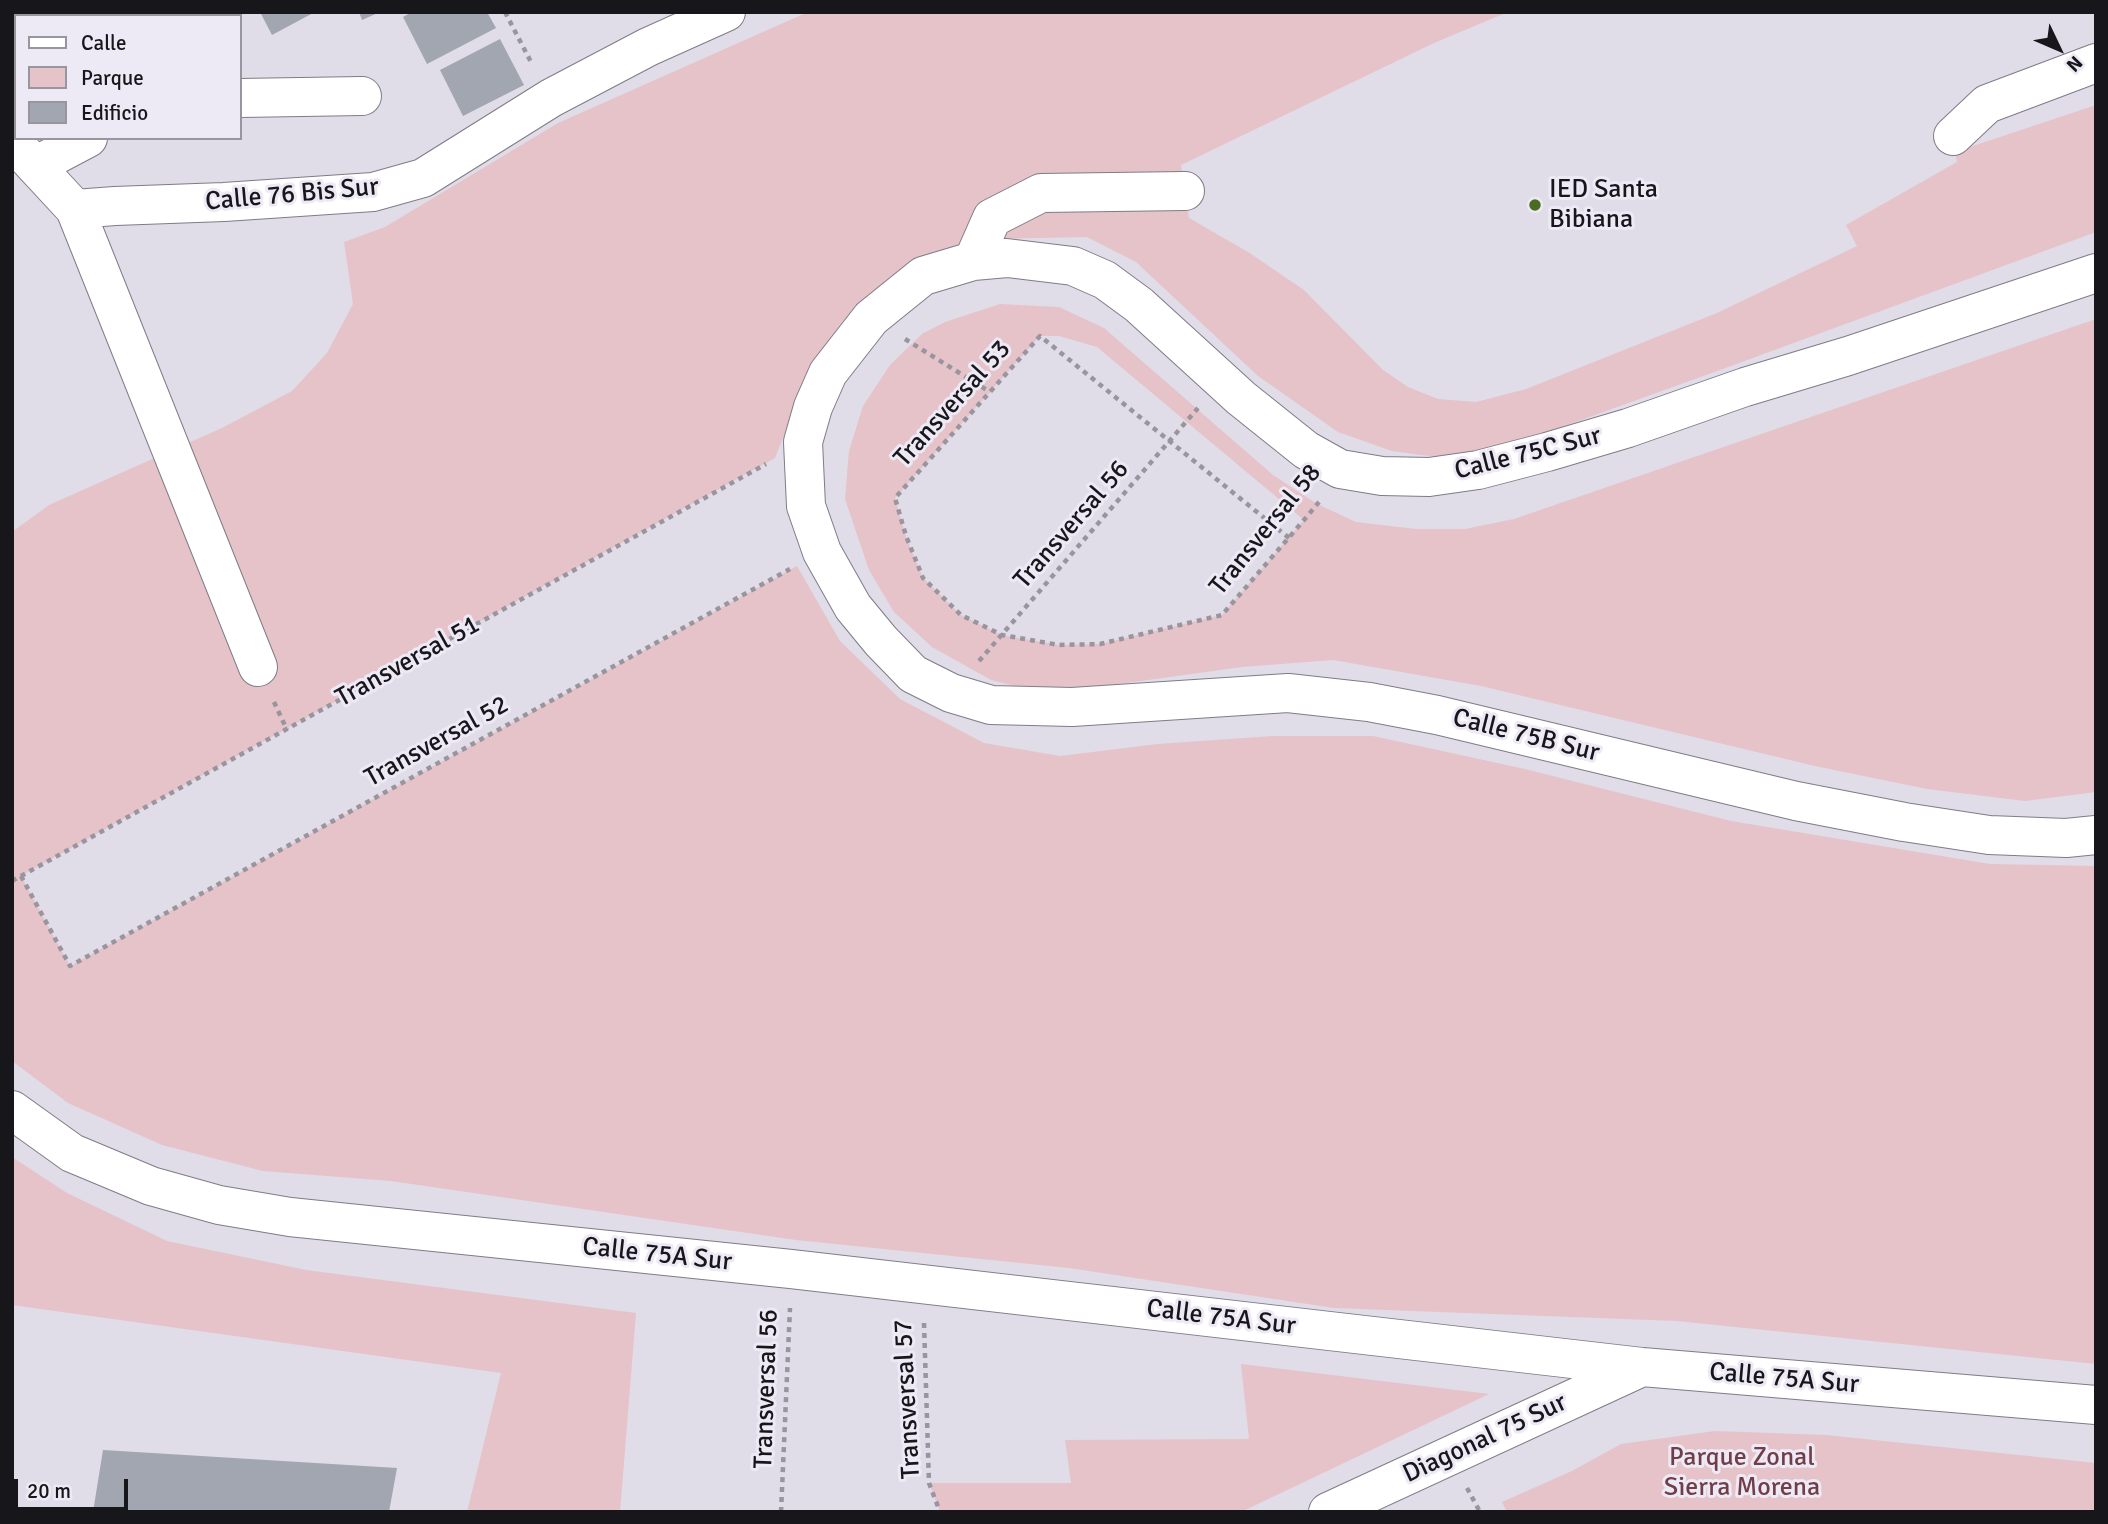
<!DOCTYPE html>
<html>
<head>
<meta charset="utf-8">
<style>
	body { margin:0 }
	#map { position:relative; width:2108px; height:1524px; overflow:hidden; background:#e0dce8; font-family:Signika,sans-serif }
	canvas { display:block }
	.frame { position:absolute; inset:0; border:14px solid #17161a; pointer-events:none }
	.legend { position:absolute; left:14px; top:14px; width:228px; height:126px; box-sizing:border-box; background:#ede9f5; border:2px solid #97959d; margin:0; padding:9px 12px; list-style:none; font-size:21px; color:#17161a }
	.legend li { display:flex; align-items:center; gap:14px; height:35px }
	.legend b { width:35px; border:2px solid #97959d }
	.north { position:absolute; left:2024px; top:14px; width:70px; height:70px; -webkit-text-stroke:5px #ede9f5; paint-order:stroke; rotate:134deg; font-size:19px; font-weight:700; line-height:28px; text-align:center; color:#17161a }
	.north::after { content:''; display:block; margin:auto; width:24px; height:32px; background:#17161a; clip-path:polygon(50% 0,100% 100%,50% 72%,0 100%) }
	.scale { position:absolute; left:14px; top:1479px; width:114px; height:32px; box-sizing:border-box; border:4px solid #17161a; border-top:0; padding-left:9px; font-size:21px; line-height:24px; white-space:nowrap; color:#17161a; -webkit-text-stroke:5px #ede9f5; paint-order:stroke }
</style>
</head>
<body>
<div id="map">
<canvas width="2108" height="1524"></canvas>
<div class="frame"></div>
<ul class="legend">
<li><b style="height:9px;background:#fff"></b>Calle</li>
<li><b style="height:19px;background:#e5c3c8"></b>Parque</li>
<li><b style="height:19px;background:#a1a6b1"></b>Edificio</li>
</ul>
<div class="north">N</div>
<div class="scale">20 m</div>
</div>
<script>
const ctx = document.querySelector('canvas').getContext('2d');
ctx.lineJoin = 'round';
function fill(path, color) {
  ctx.fillStyle = color;
  ctx.fill(path, 'evenodd');
}
function poly(rows) {
  const path = new Path2D();
  for (const r of rows) {
    path.moveTo(r[0], r[1]);
    for (let i = 2; i < r.length; i += 2) path.lineTo(r[i], r[i + 1]);
  }
  return path;
}
function stroke(path, color, width, dash) {
  ctx.strokeStyle = color;
  ctx.lineWidth = width;
  ctx.lineCap = dash ? 'butt' : 'round';
  ctx.setLineDash(dash || []);
  ctx.stroke(path);
}
function label(font, color, halo, rows, align = 'center') {
  ctx.font = font + ' Signika,sans-serif';
  ctx.lineWidth = 6;
  ctx.setLineDash([]);
  ctx.textBaseline = 'middle';
  ctx.strokeStyle = halo;
  ctx.fillStyle = color;
  for (const [text, x, y, turn = 0] of rows) {
    ctx.save();
    ctx.translate(x, y);
    ctx.rotate((+turn || 0) * Math.PI / 180);
    ctx.textAlign = isNaN(turn) ? turn : align;
    if (halo) ctx.strokeText(text, 0, 0);
    ctx.fillText(text, 0, 0);
    ctx.restore();
  }
}
const green = poly([
	[808,12,1508,12,1434,43,1181,165,1189,218,1248,252,1304,290,1383,370,1408,387,1438,399,1476,402,1526,389,1717,313,1857,246,1846,225,1957,162,1955,152,2096,105,2096,232,1720,370,1523,441,1444,458,1392,451,1338,432,1258,376,1136,262,1087,237,988,239,793,412,775,458,21,876,70,966,797,566,840,641,900,699,984,743,1060,756,1158,744,1273,736,1373,736,1525,769,1731,821,1990,864,2096,866,2096,1364,1677,1321,1334,1308,1069,1268,796,1240,391,1181,263,1171,162,1145,68,1103,12,1061,12,532,49,505,222,428,292,391,327,353,353,304,344,242,385,227,558,123],
	[1000,304,1059,307,1104,328,1273,475,1317,504,1356,522,1416,529,1465,529,1514,519,2096,319,2096,792,2025,801,1927,789,1815,766,1481,686,1333,660,1242,667,1047,694,991,680,932,647,894,612,869,570,845,499,849,451,863,406,890,365,922,334,945,322],
	[1040,336,1059,336,1097,347,1304,520,1222,615,1100,644,1059,645,1002,635,961,615,923,578,906,537,895,498],
	[12,1157,67,1193,167,1241,306,1270,636,1313,620,1512,467,1512,501,1373,12,1305],
	[1241,1364,1489,1394,1241,1512,940,1512,929,1483,1071,1483,1065,1440,1249,1439],
	[1715,1431,1826,1435,2096,1463,2096,1512,1507,1512,1502,1502,1572,1471,1621,1444]
]);
const building = poly([
	[260,12,315,12,272,35],
	[359,12,380,12,362,20],
	[412,12,487,12,496,28,427,64,403,17],
	[500,39,524,85,463,116,440,70],
	[103,1450,397,1468,389,1512,93,1512]
]);
const path = poly([
	[505,12,532,64],
	[905,339,990,392],
	[1289,538,1040,336,895,498,906,536,923,578,961,615,1002,635,1059,645,1100,644,1222,615,1304,520,1319,502],
	[979,661,1198,408],
	[274,702,287,730],
	[21,876,70,966,790,569],
	[12,881,766,464],
	[924,1323,929,1483,940,1512],
	[1467,1488,1480,1512],
	[781,1512,790,1308]
]);
const minor = poly([
	[95,16,102,12],
	[12,47,16,46],
	[12,97,16,93],
	[240,98,362,96],
	[1953,136,1987,104,2096,63],
	[12,141,75,209,258,667],
	[35,166,88,138],
	[75,209,115,206,224,202,373,192,423,178,551,98,648,47,726,12],
	[973,261,992,218,1041,193,1185,191],
	[2096,273,1848,356,1745,387,1628,428,1547,452,1478,470,1429,477,1382,476,1340,469,1306,450,1241,398,1139,305,1105,280,1073,266,1007,258,973,261,923,276,871,318,828,373,813,407,803,442,806,506,822,552,853,607,881,641,913,674,951,693,991,705,1072,707,1288,693,1369,702,1437,715,1796,801,1904,822,1989,835,2066,838,2096,835],
	[12,1110,72,1153,151,1186,219,1205,290,1217,791,1269,1642,1367,2096,1405],
	[1328,1512,1642,1367]
]);
const markers = [
	[1535,205,7,"#4a6b22"]
];
const poiNames = [
	["IED Santa",1549,190],
	["Bibiana",1549,220]
];
const streetNames = [
	["Calle 76 Bis Sur",292,195,-5],
	["Transversal 53",953,404,-48],
	["Calle 75C Sur",1528,454,-14],
	["Transversal 56",1072,525,-49],
	["Transversal 58",1266,530,-51],
	["Transversal 51",408,662,-29],
	["Calle 75B Sur",1526,736,14],
	["Transversal 52",437,742,-29],
	["Calle 75A Sur",657,1255,6],
	["Calle 75A Sur",1221,1318,7],
	["Calle 75A Sur",1784,1379,5],
	["Transversal 56",767,1389,-88],
	["Transversal 57",908,1399,-93],
	["Diagonal 75 Sur",1485,1439,-25]
];
const parkNames = [
	["Parque Zonal",1742,1458],
	["Sierra Morena",1742,1488]
];
fill(green, '#e5c3c8');
fill(building, '#a1a6b1');
stroke(minor, '#7f7c87', 40);
stroke(path, '#98959e', 4.5, [5, 5]);
stroke(minor, '#fff', 38);
for (const [x, y, r, color] of markers) {
  const dot = new Path2D();
  dot.arc(x, y, r, 0, 2 * Math.PI);
  ctx.fillStyle = color;
  ctx.fill(dot);
  stroke(dot, '#ede9f5', 2.5);
}
label('26px', '#17161a', '#ede9f5', poiNames, 'left');
label('26px', '#17161a', '#ede9f5', streetNames);
label('26px', '#713e48', '#ede9f5', parkNames);
</script>
</body>
</html>
